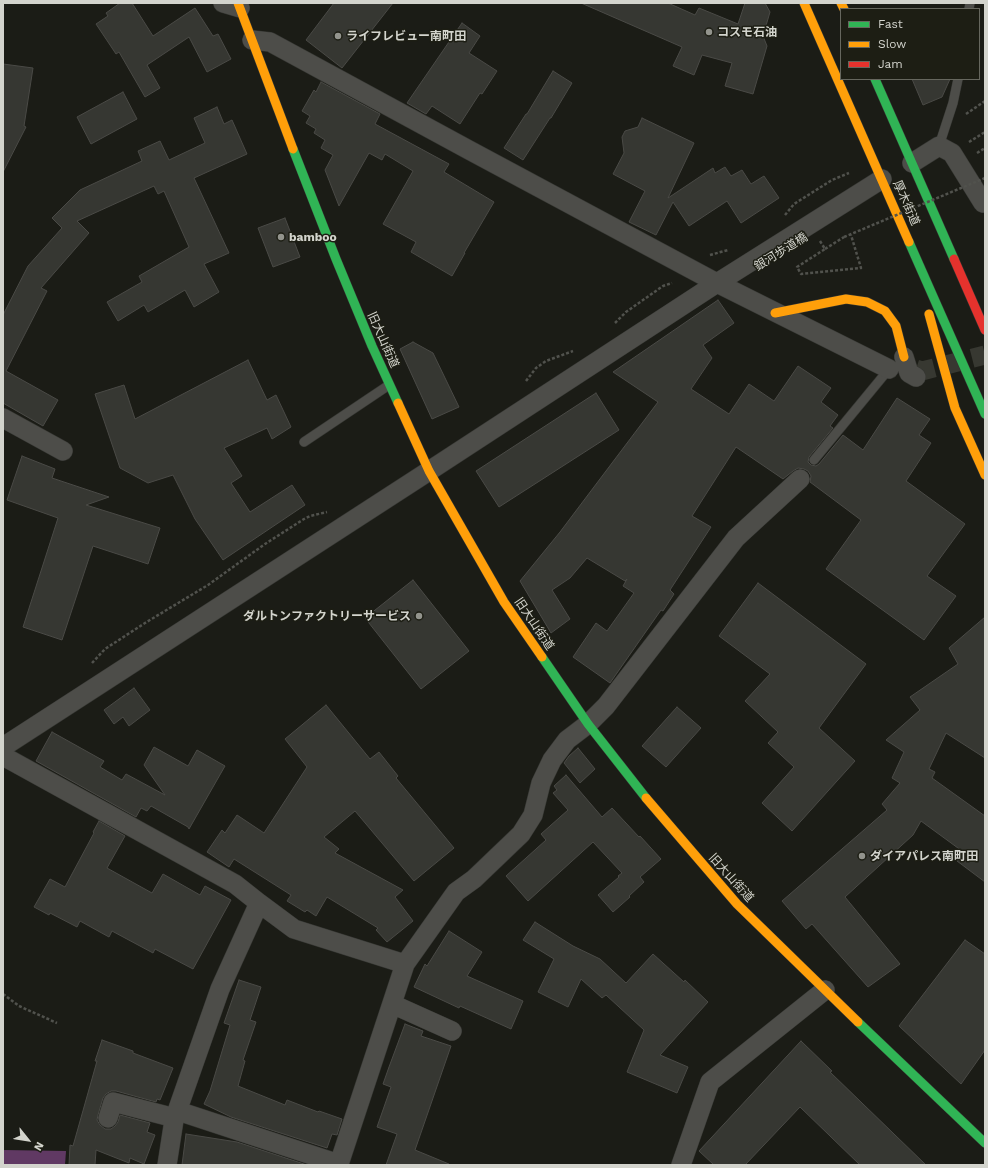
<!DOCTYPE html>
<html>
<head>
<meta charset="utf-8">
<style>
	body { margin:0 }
	#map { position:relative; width:988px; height:1168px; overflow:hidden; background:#1b1c16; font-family:"Work Sans",sans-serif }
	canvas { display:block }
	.frame { position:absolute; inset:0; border:4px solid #d3d4cd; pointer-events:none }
	.legend { position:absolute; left:840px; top:8px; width:140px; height:72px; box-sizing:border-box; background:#1d1e14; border:1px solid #66675e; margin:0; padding:5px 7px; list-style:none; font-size:12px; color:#d3d4cd }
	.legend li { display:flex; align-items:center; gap:8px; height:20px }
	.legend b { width:20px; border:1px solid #66675e }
	.north { position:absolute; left:8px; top:1120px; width:40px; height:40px; -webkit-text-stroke:3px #1d1e14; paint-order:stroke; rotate:120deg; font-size:11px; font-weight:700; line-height:16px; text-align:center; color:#d3d4cd }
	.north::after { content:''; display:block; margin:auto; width:14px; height:18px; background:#d3d4cd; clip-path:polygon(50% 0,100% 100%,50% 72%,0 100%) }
</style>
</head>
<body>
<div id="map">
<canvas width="988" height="1168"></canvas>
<div class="frame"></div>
<ul class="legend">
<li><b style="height:5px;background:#30b455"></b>Fast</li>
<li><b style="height:5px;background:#ff9f0a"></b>Slow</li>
<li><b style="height:5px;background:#e5322d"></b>Jam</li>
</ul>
<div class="north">N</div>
</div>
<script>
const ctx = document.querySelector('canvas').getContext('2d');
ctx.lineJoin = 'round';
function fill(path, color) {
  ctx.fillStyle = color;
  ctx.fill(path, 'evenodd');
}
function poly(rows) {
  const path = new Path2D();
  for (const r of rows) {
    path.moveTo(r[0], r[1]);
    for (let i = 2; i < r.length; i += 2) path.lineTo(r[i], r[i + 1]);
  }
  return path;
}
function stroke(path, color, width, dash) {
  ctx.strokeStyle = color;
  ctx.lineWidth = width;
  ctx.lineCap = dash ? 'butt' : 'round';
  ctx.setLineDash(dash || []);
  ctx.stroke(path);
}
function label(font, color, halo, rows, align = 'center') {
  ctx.font = font + ' "Work Sans","Noto Sans JP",sans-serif';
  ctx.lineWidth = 3;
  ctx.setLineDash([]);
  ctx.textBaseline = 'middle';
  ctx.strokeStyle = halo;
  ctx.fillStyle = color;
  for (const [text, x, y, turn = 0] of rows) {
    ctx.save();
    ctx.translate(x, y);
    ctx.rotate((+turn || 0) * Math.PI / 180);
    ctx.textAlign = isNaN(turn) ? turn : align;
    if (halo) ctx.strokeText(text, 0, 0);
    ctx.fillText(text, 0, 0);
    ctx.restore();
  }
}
const forest = poly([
	[3,1150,66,1151,65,1165,3,1165]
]);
const building = poly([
	[120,3,132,3,153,36,195,8,213,36,218,34,231,59,207,72,189,37,147,65,160,88,145,97,119,52,116,54,96,24,108,16,106,13,120,3],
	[334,3,393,3,342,68,306,40,334,3],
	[581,3,668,3,695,15,699,8,738,24,745,3,765,3,770,12,763,36,767,46,753,94,725,86,732,63,702,55,694,75,673,66,682,47,581,3],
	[462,23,480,36,469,53,497,71,482,94,480,93,460,124,432,106,426,114,407,103,462,23],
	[3,64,33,68,24,126,26,127,3,172,3,64],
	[553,71,572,83,551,118,550,118,523,160,504,148,526,114,527,114,553,71],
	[912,79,950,79,942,97,923,105,912,79],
	[321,82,380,114,375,124,449,164,444,172,494,202,464,253,465,253,452,276,411,252,416,242,383,224,413,171,385,154,382,160,369,153,339,206,325,170,333,155,321,148,325,140,314,133,316,129,306,123,310,116,302,111,314,90,316,92,321,82],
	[123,92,137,119,91,144,77,117,123,92],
	[217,107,224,124,232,120,247,154,194,178,229,253,204,264,219,292,194,307,185,290,148,312,144,305,118,321,107,302,142,282,139,276,189,247,164,191,158,194,154,186,77,221,89,233,41,288,47,291,6,371,58,400,43,426,3,403,3,315,28,266,62,228,52,218,80,190,142,161,138,151,160,141,169,160,205,143,194,118,217,107],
	[642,118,694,143,668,198,713,168,715,173,725,167,731,176,742,170,751,184,764,176,779,198,741,223,727,201,689,226,673,202,656,235,629,222,645,191,613,174,624,153,622,137,625,131,638,127,642,118],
	[285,218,300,257,273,267,258,228,285,218],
	[718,300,734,323,703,345,712,358,691,389,729,414,749,384,774,401,798,366,831,388,821,402,838,415,830,426,833,428,809,457,808,462,811,465,816,466,819,464,843,435,863,450,897,398,930,419,919,435,931,443,906,481,965,524,927,576,956,596,924,640,826,569,861,520,810,482,811,476,808,471,804,469,798,468,793,471,783,479,736,447,692,516,711,527,670,590,674,594,663,611,661,610,610,683,573,657,596,623,607,631,634,593,623,586,627,579,625,581,587,558,570,578,552,590,570,619,551,633,520,581,560,532,658,402,613,372,718,300],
	[413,342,433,353,459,407,432,419,400,349,413,342],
	[248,360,267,400,276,395,291,427,272,439,267,428,224,448,242,476,231,483,250,512,292,485,305,505,223,560,195,519,173,475,148,483,120,468,95,394,124,385,135,419,248,360],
	[596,393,619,430,499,507,476,471,596,393],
	[22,456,55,469,52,478,109,497,86,505,160,528,148,564,93,546,62,640,23,627,58,518,7,500,22,456],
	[413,580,469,651,421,689,365,618,413,580],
	[758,583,866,664,819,728,855,761,792,831,762,803,794,767,768,743,778,732,745,701,770,674,719,636,758,583],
	[985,617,985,758,946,733,929,769,935,772,932,778,985,816,985,882,957,861,962,851,921,821,913,835,845,897,900,964,868,987,812,924,806,929,782,901,887,810,882,804,900,783,892,778,904,752,886,740,920,710,910,697,958,664,949,648,985,617],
	[134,688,150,710,129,726,123,717,114,724,104,710,134,688],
	[326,705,370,759,379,752,398,776,396,778,454,848,414,881,355,811,324,837,339,849,335,853,403,890,395,897,413,921,387,942,376,930,378,928,327,897,316,916,307,910,305,912,287,901,291,895,234,859,229,867,207,852,222,830,225,833,237,815,264,833,307,767,285,739,326,705],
	[677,707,701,728,666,767,642,746,677,707],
	[52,732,104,761,100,767,122,780,126,774,165,795,144,765,154,747,188,766,197,750,225,766,189,829,188,827,151,806,147,811,141,808,136,817,36,761,52,732],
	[578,748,595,769,580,783,564,763,569,756,578,748],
	[566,775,602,817,612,808,639,837,640,836,661,859,640,877,644,882,629,896,630,897,613,912,598,895,619,877,618,876,622,873,593,842,528,901,506,876,546,840,541,834,568,810,553,793,557,790,554,786,566,775],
	[99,821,125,836,107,868,152,893,163,874,200,895,205,886,231,900,193,969,155,949,153,953,112,931,109,937,80,921,77,927,50,913,49,915,34,907,50,879,65,887,94,833,93,832,99,821],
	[535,922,573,946,600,959,626,983,653,954,684,982,685,980,708,1002,660,1055,688,1067,677,1093,627,1072,644,1030,606,995,602,998,581,979,568,1007,538,992,554,959,523,940,535,922],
	[449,931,482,952,467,976,523,1001,511,1029,460,1006,459,1008,414,987,425,964,427,966,449,931],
	[965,940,985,954,985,1050,961,1084,899,1026,965,940],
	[239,980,261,987,250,1020,256,1022,243,1060,245,1061,238,1086,285,1105,287,1100,318,1112,319,1111,342,1119,337,1135,332,1134,327,1148,231,1117,204,1104,210,1091,230,1025,224,1023,239,980],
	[405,1024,423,1031,421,1036,451,1046,415,1150,449,1164,449,1165,386,1165,397,1134,377,1127,391,1087,383,1084,389,1067,405,1024],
	[102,1040,133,1051,133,1053,173,1068,160,1100,157,1099,156,1102,116,1091,111,1091,106,1094,103,1098,98,1115,97,1120,100,1125,105,1129,111,1129,115,1126,118,1122,120,1115,150,1123,147,1132,155,1135,144,1164,130,1158,129,1163,96,1150,95,1165,69,1165,70,1145,73,1146,97,1061,95,1061,102,1040],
	[801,1041,832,1071,830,1072,926,1165,860,1165,800,1107,745,1165,714,1165,699,1151,801,1041],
	[186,1134,237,1142,307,1165,182,1165,186,1134]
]);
const streetTunnel = poly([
	[916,369,922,371,985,355]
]);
const path = poly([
	[966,114,985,101],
	[969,142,985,132],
	[977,153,985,148],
	[785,215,794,204,832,180,849,173],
	[820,241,825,249,797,267,801,274,861,268,851,235],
	[825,249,844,237],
	[710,255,728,250],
	[615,323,626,312,663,286,672,283],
	[526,381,536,368,546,361,573,351],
	[92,663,105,649,145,623,208,585,265,544,304,519,310,516,327,512],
	[3,994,19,1006,57,1023]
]);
const lane = poly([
	[969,9,970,3],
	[939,146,953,103,958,79],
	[304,442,389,385],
	[814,460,889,369]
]);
const street = poly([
	[223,3,240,8],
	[252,40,270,42,469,150,717,283,889,369],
	[912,163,939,146,952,153,983,203],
	[904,357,909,373,916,377],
	[3,418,63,451],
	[3,747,429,471,717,283,882,179],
	[3,756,235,884,259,903,294,929,405,964],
	[392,1004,452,1031],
	[178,1111,339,1164,405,964,456,892,474,879,521,834,533,815,541,783,552,760,567,740,588,724,606,706,736,538,800,479],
	[108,1118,113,1102,175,1118],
	[167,1165,174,1120,220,989,259,903],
	[681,1165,710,1082,825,990]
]);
const fast = poly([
	[875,79,954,259],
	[293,149,336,259,372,346,398,403],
	[909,242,985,414],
	[542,657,588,724,646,798],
	[858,1022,985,1143]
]);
const slow = poly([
	[238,3,293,149],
	[804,3,909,242],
	[841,3,844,9],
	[775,313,846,299,867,302,885,311,896,326,904,357],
	[929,314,955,408,985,475],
	[398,403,429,471,504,602,542,657],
	[646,798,737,904,858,1022]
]);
const jam = poly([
	[954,259,985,330]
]);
const pathBridge = poly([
	[844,237,985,178]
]);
const markers = [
	[709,32,4,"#93948d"],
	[338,36,4,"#93948d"],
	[281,237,4,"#93948d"],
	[419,616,4,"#93948d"],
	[862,856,4,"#93948d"]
];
const poiNames = [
	["コスモ石油",717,32],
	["ライフレビュー南町田",346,36],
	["bamboo",289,237],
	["ダルトンファクトリーサービス",411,616,"right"],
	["ダイアパレス南町田",870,856]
];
const streetNames = [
	["厚木街道",906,203,66],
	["銀河歩道橋",781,252,-32],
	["旧大山街道",383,340,66],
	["旧大山街道",534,624,56],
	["旧大山街道",731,878,48]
];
fill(forest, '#603963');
fill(building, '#363732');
stroke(building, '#4a4a46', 1);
stroke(streetTunnel, '#373831', 19, [19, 10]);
stroke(lane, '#363733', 10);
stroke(street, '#363733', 20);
stroke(fast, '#363733', 10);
stroke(slow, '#363733', 10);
stroke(jam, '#363733', 10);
stroke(path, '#51524d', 2.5, [3, 2]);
stroke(lane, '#4d4d49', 9);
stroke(street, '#4d4d49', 19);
stroke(fast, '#30b455', 9);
stroke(slow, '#ff9f0a', 9);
stroke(jam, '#e5322d', 9);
stroke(pathBridge, '#51524d', 2.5, [3, 2]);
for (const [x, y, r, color] of markers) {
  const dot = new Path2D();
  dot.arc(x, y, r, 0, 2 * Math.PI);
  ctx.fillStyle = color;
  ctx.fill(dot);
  stroke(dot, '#1d1e14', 1.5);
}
label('bold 12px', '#d3d4cd', '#1d1e14', poiNames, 'left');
label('12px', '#d3d4cd', '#1d1e14', streetNames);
</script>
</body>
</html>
